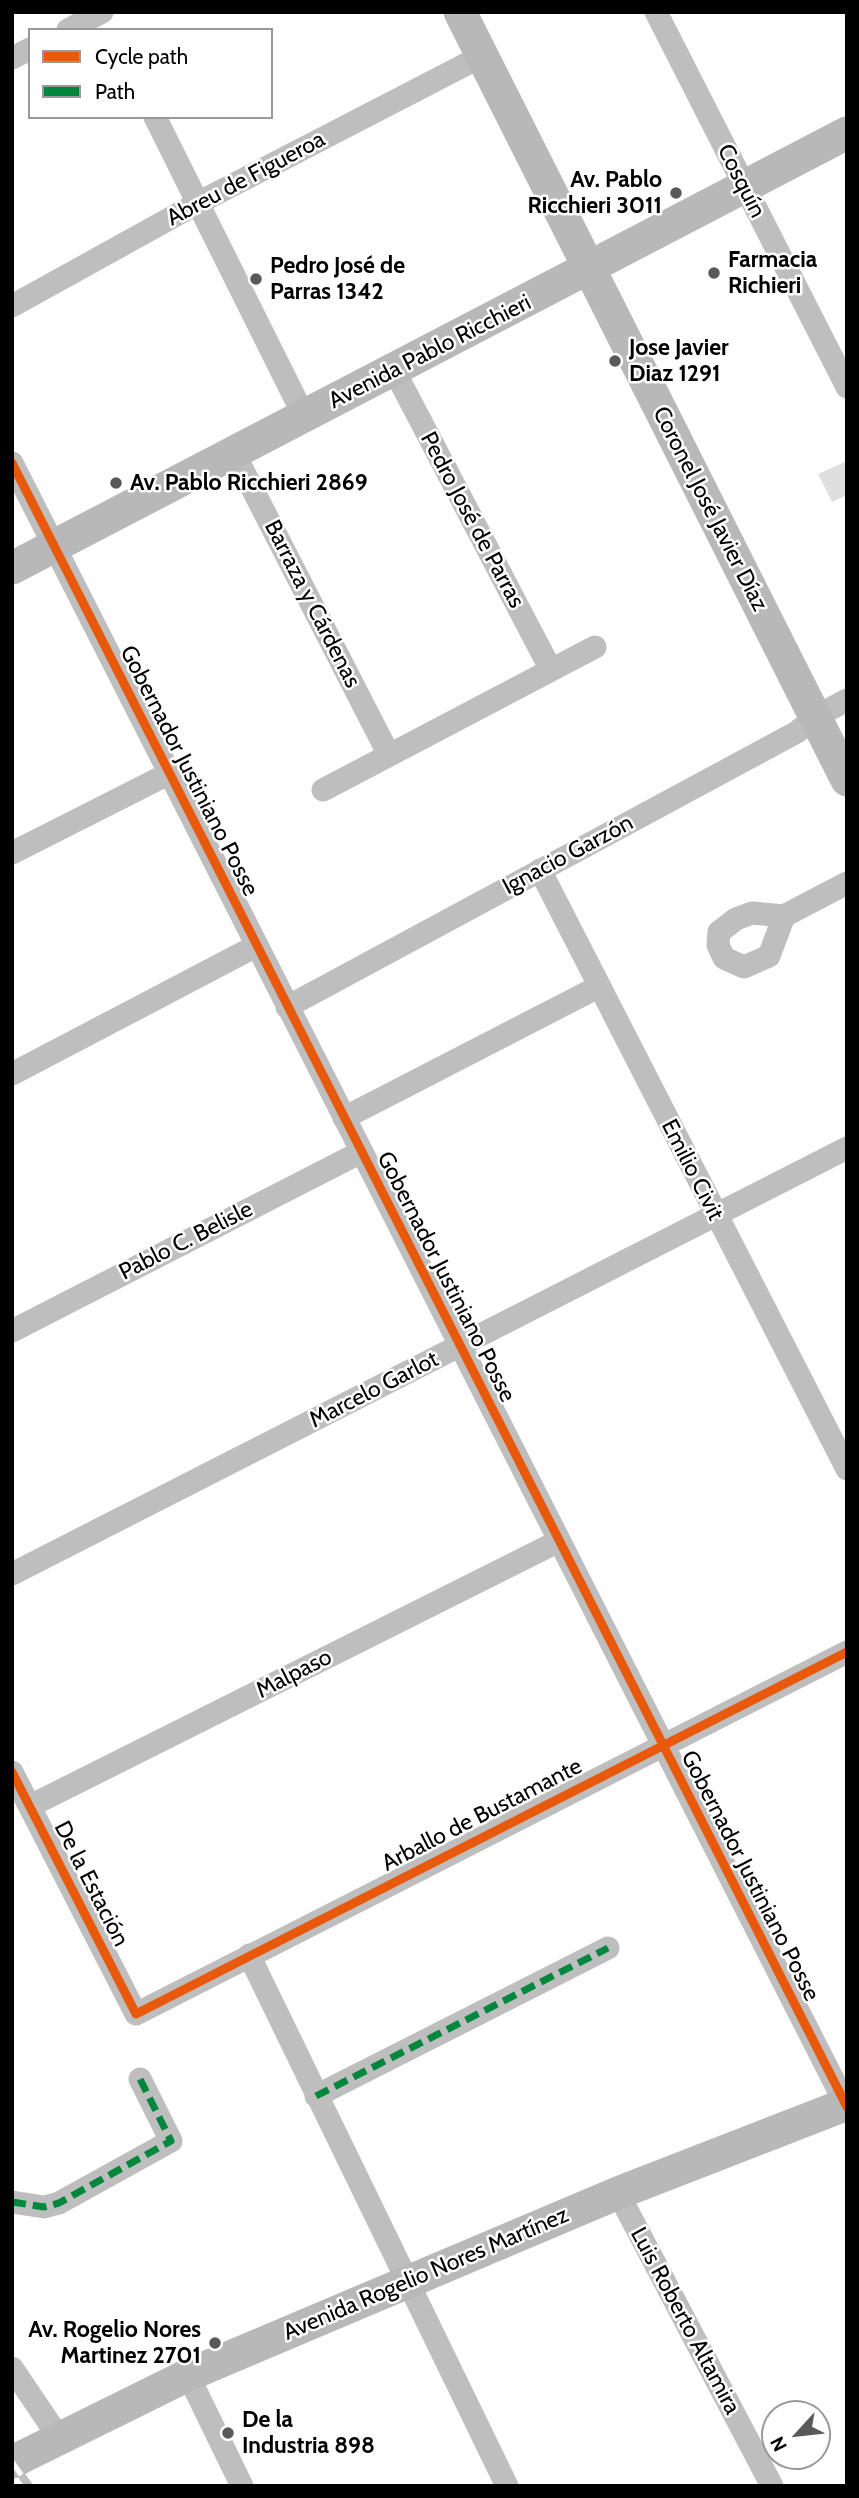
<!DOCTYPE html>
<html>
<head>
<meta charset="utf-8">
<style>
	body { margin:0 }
	#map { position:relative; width:859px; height:2498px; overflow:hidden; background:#fff; font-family:Cabin,sans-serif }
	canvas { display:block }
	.frame { position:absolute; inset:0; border:14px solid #000; pointer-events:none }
	.legend { position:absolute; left:28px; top:28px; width:245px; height:91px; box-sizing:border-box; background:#fff; border:2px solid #999; margin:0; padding:9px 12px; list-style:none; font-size:21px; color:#000 }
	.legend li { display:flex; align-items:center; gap:14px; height:35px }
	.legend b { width:35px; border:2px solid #999 }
	.north { position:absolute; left:761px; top:2400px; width:70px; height:70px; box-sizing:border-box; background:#fff; border:2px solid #999; border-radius:50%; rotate:243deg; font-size:19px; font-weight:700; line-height:28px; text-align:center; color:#000 }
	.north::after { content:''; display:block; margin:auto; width:24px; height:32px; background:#595959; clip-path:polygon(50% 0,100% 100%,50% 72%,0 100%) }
</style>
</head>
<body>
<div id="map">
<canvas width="859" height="2498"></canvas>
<div class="frame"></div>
<ul class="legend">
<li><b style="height:9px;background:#e8590c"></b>Cycle path</li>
<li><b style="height:9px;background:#00873e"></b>Path</li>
</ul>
<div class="north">N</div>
</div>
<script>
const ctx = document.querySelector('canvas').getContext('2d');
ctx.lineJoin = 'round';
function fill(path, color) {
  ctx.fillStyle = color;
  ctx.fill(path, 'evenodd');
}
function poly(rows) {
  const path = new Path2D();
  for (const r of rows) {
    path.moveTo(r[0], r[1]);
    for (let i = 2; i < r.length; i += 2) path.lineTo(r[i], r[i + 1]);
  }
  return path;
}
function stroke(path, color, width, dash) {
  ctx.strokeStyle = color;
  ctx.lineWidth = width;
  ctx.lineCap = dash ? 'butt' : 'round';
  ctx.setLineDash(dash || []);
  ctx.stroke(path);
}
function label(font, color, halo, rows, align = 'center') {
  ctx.font = font + ' Cabin,sans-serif';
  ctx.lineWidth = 5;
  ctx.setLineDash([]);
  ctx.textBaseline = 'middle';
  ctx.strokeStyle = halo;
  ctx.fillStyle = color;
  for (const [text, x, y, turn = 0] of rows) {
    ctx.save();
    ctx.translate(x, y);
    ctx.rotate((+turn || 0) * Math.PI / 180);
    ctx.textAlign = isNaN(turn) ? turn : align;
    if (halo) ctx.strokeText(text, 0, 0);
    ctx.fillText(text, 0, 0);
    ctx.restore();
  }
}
const building = poly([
	[847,461,847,495,832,502,818,474]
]);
const minor = poly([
	[656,12,847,387],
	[68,30,102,12],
	[12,58,30,49],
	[155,117,297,402],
	[12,306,198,203,482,56],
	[394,370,551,670],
	[234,453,389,755],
	[12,463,847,2107],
	[323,790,595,647],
	[12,853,168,774],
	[540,870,847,1469],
	[784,916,769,956,744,967,724,958,718,945,719,932,736,919,752,913,784,916,847,883],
	[287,1007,797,732,815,717,847,700],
	[12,1074,256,946],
	[344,1118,598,987],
	[12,1331,361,1152],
	[12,1574,847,1148],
	[12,1772,136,2014,847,1652],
	[30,1806,559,1541],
	[249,1955,507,2486],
	[316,2096,608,1948],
	[618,2193,772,2486],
	[12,2202,44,2207,59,2203,171,2141,140,2079],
	[12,2368,60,2439],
	[188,2375,242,2486]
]);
const secondary = poly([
	[460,12,847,780],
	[12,568,847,133],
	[12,2462,188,2375,618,2193,847,2104]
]);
const rail = poly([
	[12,2462,29,2486]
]);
const quiet = poly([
	[316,2096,608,1948],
	[12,2202,44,2207,59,2203,171,2141,140,2079]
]);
const cycleway = poly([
	[12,463,847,2107],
	[12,1772,136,2014,847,1652]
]);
const markers = [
	[676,193,7,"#595959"],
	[714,273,7,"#595959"],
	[256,279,7,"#595959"],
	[615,361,7,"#595959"],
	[116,483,7,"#595959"],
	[215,2343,7,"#595959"],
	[228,2433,7,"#595959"]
];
const streetNames = [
	["Abreu de Figueroa",246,179,-28],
	["Cosquín",741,181,63],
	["Avenida Pablo Ricchieri",430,352,-27],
	["Coronel José Javier Díaz",710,509,63],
	["Pedro José de Parras",472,520,62],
	["Barraza y Cárdenas",312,604,63],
	["Gobernador Justiniano Posse",189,771,63],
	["Ignacio Garzón",568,855,-28],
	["Emilio Civit",692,1170,63],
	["Pablo C. Belisle",186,1241,-27],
	["Gobernador Justiniano Posse",446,1277,63],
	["Marcelo Garlot",374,1390,-27],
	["Malpaso",294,1674,-27],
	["Arballo de Bustamante",482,1815,-27],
	["Gobernador Justiniano Posse",750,1876,63],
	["De la Estación",91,1884,63],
	["Avenida Rogelio Nores Martínez",426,2274,-23],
	["Luis Roberto Altamira",685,2321,62]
];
const poiNames = [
	["Av. Pablo",662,180,"right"],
	["Ricchieri 3011",662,206,"right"],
	["Farmacia",728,260],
	["Richieri",728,286],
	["Pedro José de",270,266],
	["Parras 1342",270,292],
	["Jose Javier",629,348],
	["Diaz 1291",629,374],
	["Av. Pablo Ricchieri 2869",130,483],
	["Av. Rogelio Nores",201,2330,"right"],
	["Martinez 2701",201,2356,"right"],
	["De la",242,2420],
	["Industria 898",242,2446]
];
fill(building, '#dfdfdf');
stroke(minor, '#bebebe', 23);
stroke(secondary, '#b8b8b8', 33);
stroke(rail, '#bebebe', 8);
stroke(rail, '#fff', 5, [16]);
stroke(quiet, '#00873e', 7, [14, 7]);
stroke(cycleway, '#e8590c', 9);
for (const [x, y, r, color] of markers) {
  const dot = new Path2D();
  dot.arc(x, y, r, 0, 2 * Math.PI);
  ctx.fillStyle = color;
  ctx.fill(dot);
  stroke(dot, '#fff', 2.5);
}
label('23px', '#000', '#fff', streetNames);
label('bold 23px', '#000', '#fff', poiNames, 'left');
</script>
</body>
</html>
